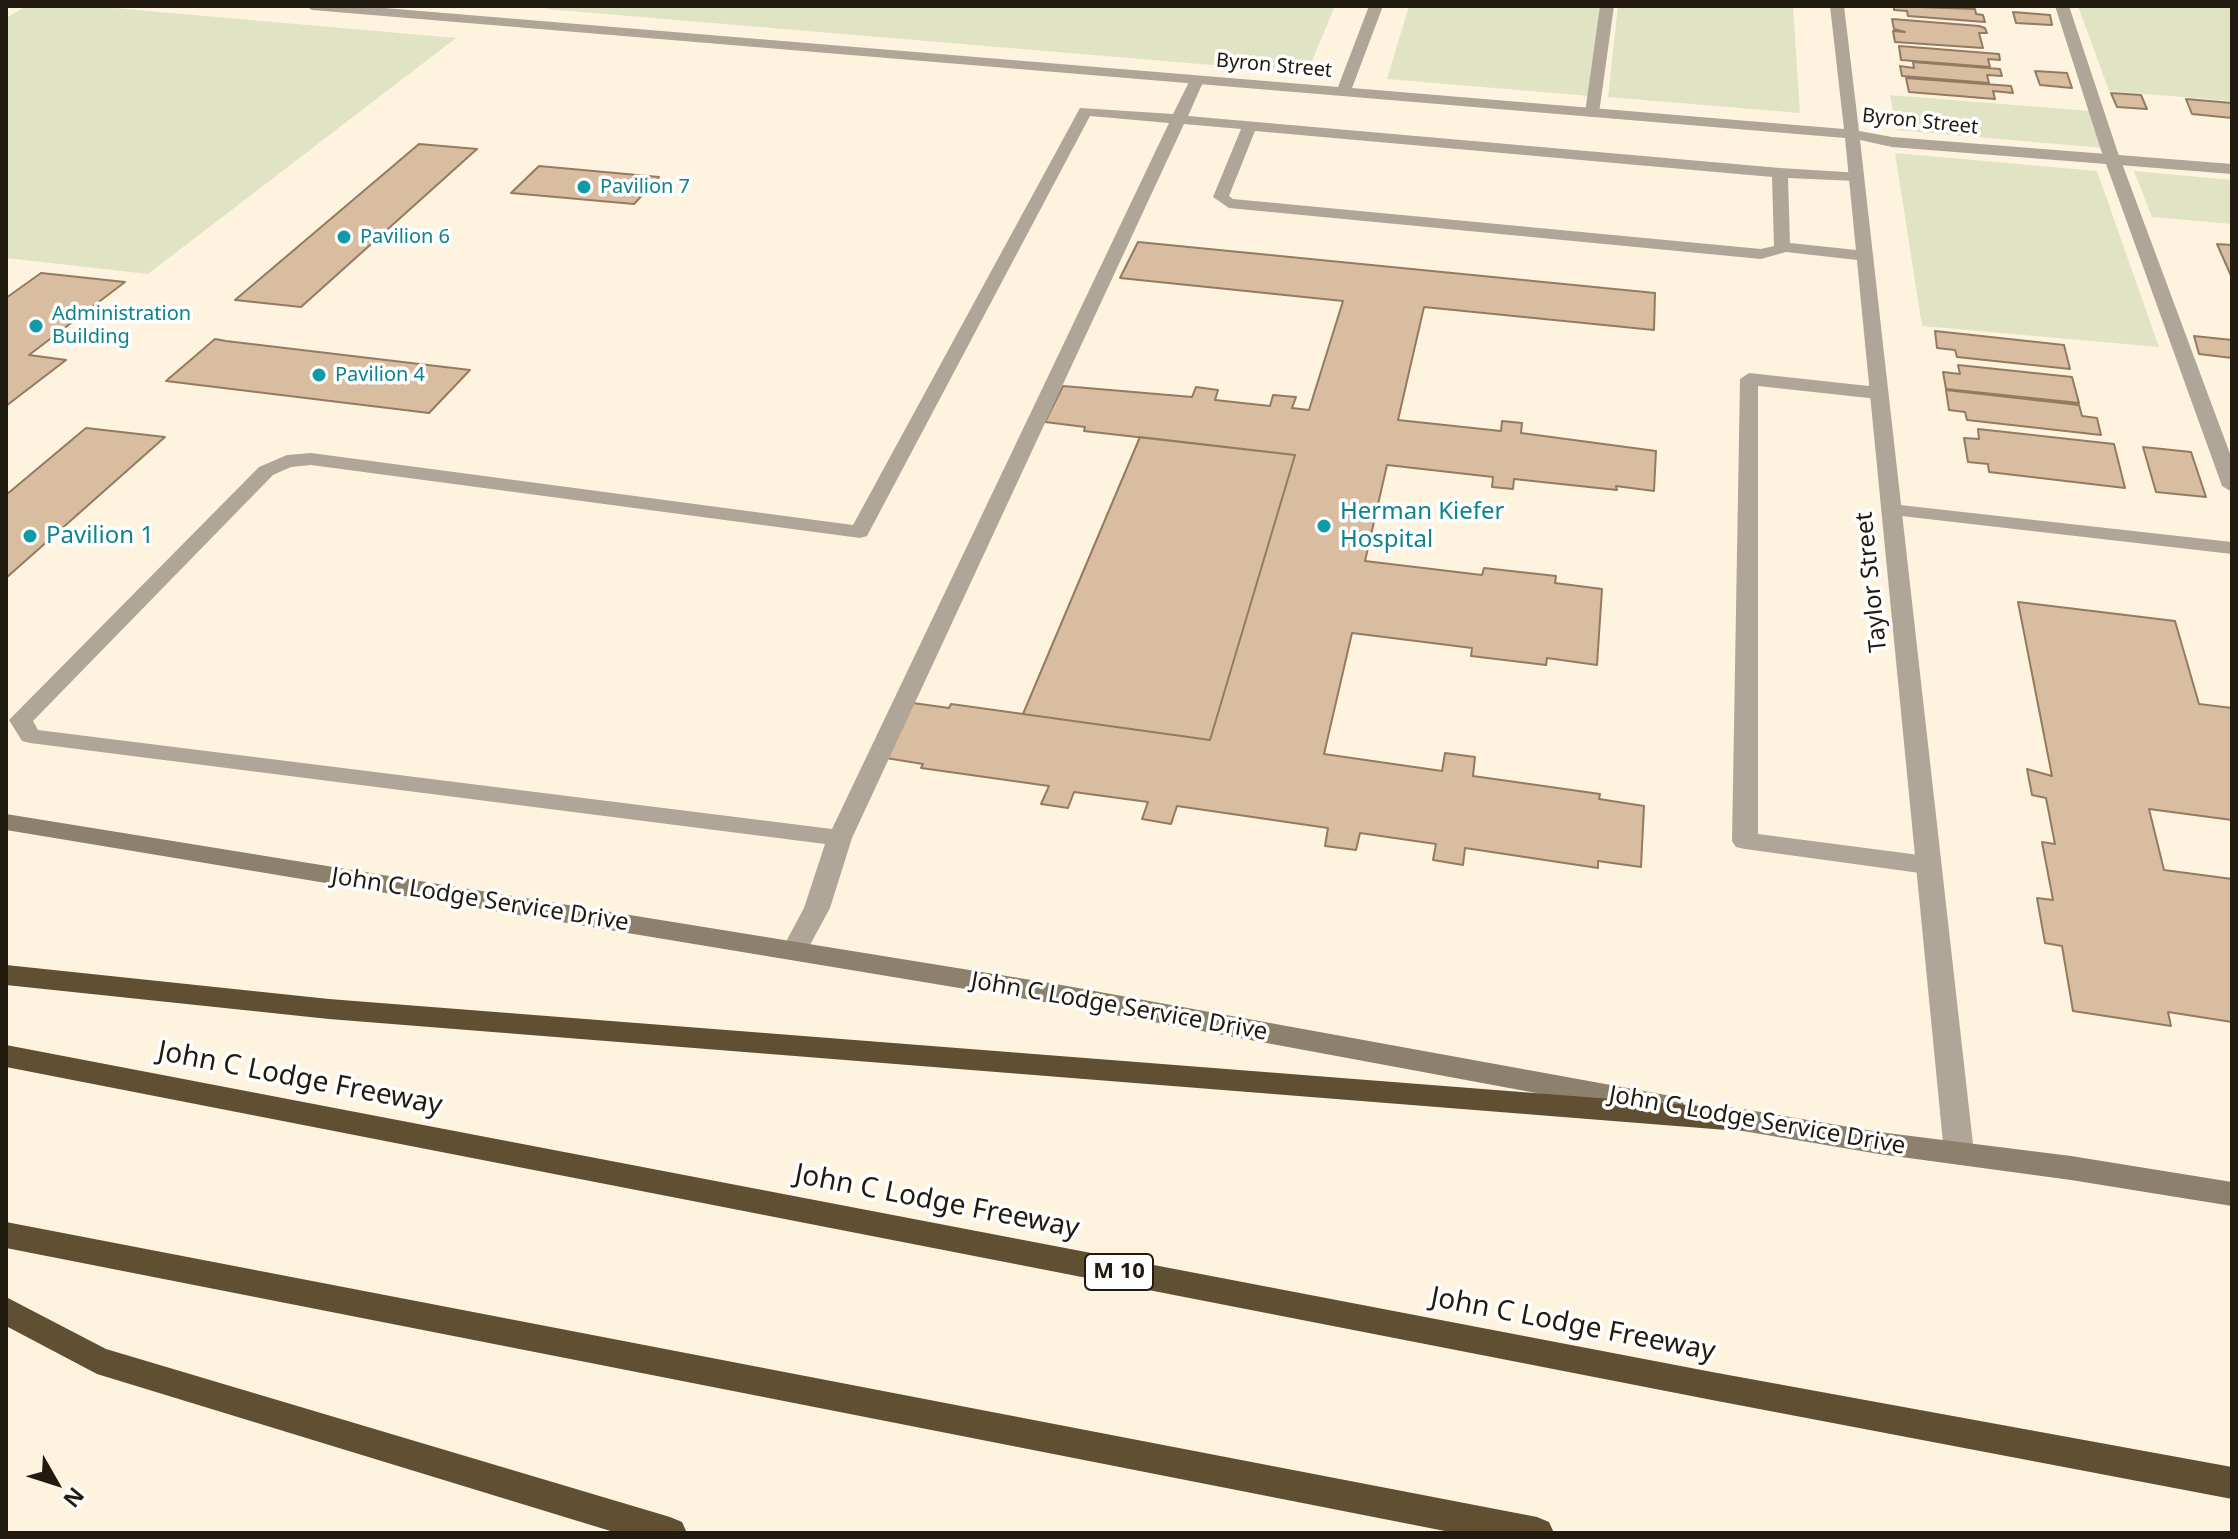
<!DOCTYPE html>
<html>
<head>
<meta charset="utf-8">
<style>
	body { margin:0 }
	#map { position:relative; width:2238px; height:1539px; overflow:hidden; background:#fef3df; font-family:"Noto Sans",sans-serif }
	canvas { display:block }
	.frame { position:absolute; inset:0; border:8px solid #211a0e; pointer-events:none }
	.north { position:absolute; left:16px; top:1443px; width:80px; height:80px; -webkit-text-stroke:6px #fff; paint-order:stroke; rotate:129deg; font-size:22px; font-weight:700; line-height:32px; text-align:center; color:#211a0e }
	.north::after { content:''; display:block; margin:auto; width:28px; height:36px; background:#211a0e; clip-path:polygon(50% 0,100% 100%,50% 72%,0 100%) }
</style>
</head>
<body>
<div id="map">
<canvas width="2238" height="1539"></canvas>
<div class="frame"></div>
<div class="north">N</div>
</div>
<script>
const ctx = document.querySelector('canvas').getContext('2d');
ctx.lineJoin = 'round';
function fill(path, color) {
  ctx.fillStyle = color;
  ctx.fill(path, 'evenodd');
}
function poly(rows) {
  const path = new Path2D();
  for (const r of rows) {
    path.moveTo(r[0], r[1]);
    for (let i = 2; i < r.length; i += 2) path.lineTo(r[i], r[i + 1]);
  }
  return path;
}
function stroke(path, color, width, dash) {
  ctx.strokeStyle = color;
  ctx.lineWidth = width;
  ctx.lineCap = dash ? 'butt' : 'round';
  ctx.setLineDash(dash || []);
  ctx.stroke(path);
}
function label(font, color, halo, rows, align = 'center') {
  ctx.font = font + ' "Noto Sans",sans-serif';
  ctx.lineWidth = 7;
  ctx.setLineDash([]);
  ctx.textBaseline = 'middle';
  ctx.strokeStyle = halo;
  ctx.fillStyle = color;
  for (const [text, x, y, turn = 0] of rows) {
    ctx.save();
    ctx.translate(x, y);
    ctx.rotate((+turn || 0) * Math.PI / 180);
    ctx.textAlign = isNaN(turn) ? turn : align;
    if (halo) ctx.strokeText(text, 0, 0);
    ctx.fillText(text, 0, 0);
    ctx.restore();
  }
}
const green = poly([
	[27,6,91,6,456,38,148,274,6,258,6,18],
	[549,6,1335,6,1307,73,546,9],
	[1409,6,1601,6,1589,96,1387,79],
	[1618,6,1793,6,1800,113,1608,97],
	[2078,6,2232,6,2232,101,2109,91],
	[1890,95,2090,111,2103,148,1896,130],
	[1895,153,2097,171,2159,347,1922,326],
	[2134,171,2232,180,2232,224,2152,217]
]);
const building = poly([
	[1894,6,1975,9,1976,14,1983,15,1985,22,1908,16,1907,11,1894,10,1894,6],
	[2013,12,2050,15,2052,25,2016,23,2013,12],
	[1892,19,1979,26,1985,28,1987,33,1979,33,1983,48,1895,42,1893,31,1905,32,1894,29,1892,19],
	[1899,46,1999,54,2000,60,1988,59,1990,67,1901,60,1899,46],
	[1913,62,2000,69,2002,76,1987,75,1989,83,1902,76,1900,66,1914,68,1913,62],
	[2035,71,2067,73,2072,88,2040,85,2035,71],
	[1906,78,2011,86,2013,93,1993,91,1995,99,1909,92,1906,78],
	[2111,93,2141,95,2147,109,2117,107,2111,93],
	[2186,99,2232,103,2232,118,2192,114,2186,99],
	[419,144,477,149,301,307,235,300,419,144],
	[539,166,659,177,634,204,511,193,539,166],
	[1138,242,1655,293,1654,330,1424,307,1398,420,1501,431,1502,421,1522,423,1521,433,1656,451,1654,491,1616,486,1617,490,1514,479,1513,489,1492,487,1493,477,1387,465,1365,561,1482,575,1484,568,1556,576,1555,583,1602,589,1597,665,1547,658,1546,665,1471,656,1472,648,1352,633,1324,754,1442,771,1445,753,1475,757,1473,776,1600,794,1599,799,1644,806,1641,867,1598,861,1598,868,1465,848,1463,865,1433,860,1436,844,1360,833,1356,850,1325,846,1328,828,1177,806,1171,824,1142,819,1148,802,1074,792,1068,808,1041,804,1049,786,921,768,923,764,886,758,913,703,949,708,951,704,1210,740,1295,455,1084,431,1085,427,1045,422,1063,386,1192,397,1196,387,1218,390,1215,400,1270,406,1273,395,1296,397,1292,408,1309,410,1343,301,1120,278,1138,242],
	[2217,244,2232,245,2232,278,2217,244],
	[41,273,125,282,29,355,66,360,6,406,6,298,41,273],
	[1935,331,2064,345,2070,369,1957,357,1955,350,1937,348,1935,331],
	[2194,336,2232,340,2232,358,2199,354,2194,336],
	[215,339,226,341,470,370,429,413,166,381,215,339],
	[1958,365,2072,377,2079,403,1946,389,1943,372,1960,374,1958,365],
	[1946,390,2079,405,2082,416,2097,418,2101,435,1967,420,1965,412,1949,410,1946,390],
	[86,428,165,437,6,578,6,495,86,428],
	[1978,429,2114,444,2125,488,1989,472,1988,464,1968,462,1964,438,1979,439,1978,429],
	[1140,437,1295,455,1210,740,1023,714,1140,437],
	[2143,447,2191,452,2206,497,2156,492,2143,447],
	[2018,602,2175,621,2199,704,2232,708,2232,820,2149,809,2164,870,2232,879,2232,1022,2168,1012,2171,1026,2073,1011,2062,946,2045,943,2037,898,2053,900,2042,842,2055,844,2046,798,2032,795,2027,769,2052,776,2018,602]
]);
const lane = poly([
	[1600,6,1614,6,1599,113,1592,117,1585,113,1600,6],
	[2055,6,2069,6,2117,150,2232,459,2232,492,2222,486,2101,150,2055,6],
	[1197,76,1204,80,1188,116,1780,168,1861,173,1861,179,1855,181,1788,178,1790,243,1866,251,1874,256,1866,261,1786,252,1761,259,1229,208,1213,197,1241,129,1184,124,852,838,830,908,803,958,794,960,785,958,781,951,804,908,825,844,30,743,22,741,9,720,259,467,287,455,311,453,853,525,1080,108,1173,114,1190,80,1197,76],
	[1090,116,1169,123,832,829,38,730,33,721,273,475,291,467,311,465,860,538,867,536,1090,116],
	[1255,131,1772,177,1774,246,1761,249,1233,199,1229,196,1255,131],
	[1749,373,1878,387,1887,393,1878,399,1758,386,1758,834,1927,856,1936,859,1940,865,1936,871,1927,874,1745,849,1736,847,1732,841,1740,379,1749,373],
	[1891,504,2232,542,2232,554,1884,514,1881,510,1891,504]
]);
const street = poly([
	[305,6,360,6,1338,87,1369,6,1383,6,1352,88,1844,129,1830,6,1844,6,1859,131,1892,137,2232,164,2232,174,1892,147,1860,140,1974,1153,1969,1161,1959,1165,1949,1161,1944,1153,1845,138,312,10,305,6]
]);
const secondary = poly([
	[6,814,1056,984,1671,1096,1681,1099,1685,1107,1681,1115,1671,1118,1056,1004,6,830,6,814],
	[1719,1105,1879,1132,2071,1156,2232,1182,2232,1206,2071,1180,1879,1154,1719,1127,1709,1124,1705,1116,1709,1108,1719,1105]
]);
const highway = poly([
	[6,965,329,999,1739,1109,1749,1112,1753,1120,1749,1128,1739,1131,329,1019,6,985,6,965],
	[6,1045,1712,1372,2232,1467,2232,1499,1712,1400,6,1067,6,1045],
	[6,1222,1537,1517,1549,1522,1554,1533,1455,1533,6,1248,6,1222],
	[6,1297,106,1349,670,1517,682,1522,687,1533,617,1533,97,1374,6,1326,6,1297]
]);
const markers = [
	[584,187,8,"#0f9aa8"],
	[344,237,8,"#0f9aa8"],
	[36,326,8,"#0f9aa8"],
	[319,375,8,"#0f9aa8"],
	[1324,526,8,"#0f9aa8"],
	[30,536,8,"#0f9aa8"]
];
const farStreetnames = [
	["Byron Street",1274,66,5],
	["Byron Street",1920,122,6]
];
const farCulturenames = [
	["Pavilion 7",600,187],
	["Pavilion 6",360,237],
	["Administration",52,314],
	["Building",52,337],
	["Pavilion 4",335,375]
];
const shields = [
	[1119,1272,68]
];
const shieldNames = [
	["M 10",1119,1272]
];
const cultureNames = [
	["Herman Kiefer",1340,512],
	["Hospital",1340,540],
	["Pavilion 1",46,536]
];
const streetNames = [
	["Taylor Street",1872,582,-96],
	["John C Lodge Service Drive",480,900,9],
	["John C Lodge Service Drive",1119,1007,10],
	["John C Lodge Service Drive",1757,1121,10]
];
const nearStreetnames = [
	["John C Lodge Freeway",300,1079,11],
	["John C Lodge Freeway",937,1202,11],
	["John C Lodge Freeway",1573,1325,11]
];
fill(green, '#e0e4c5');
fill(building, '#d9bda0');
stroke(building, '#937a61', 2);
fill(lane, '#afa698');
fill(street, '#afa698');
fill(secondary, '#8d806d');
fill(highway, '#604f33');
for (const [x, y, r, color] of markers) {
  const dot = new Path2D();
  dot.arc(x, y, r, 0, 2 * Math.PI);
  ctx.fillStyle = color;
  ctx.fill(dot);
  stroke(dot, '#fff', 3);
}
label('20px', '#211a0e', '#fff', farStreetnames);
label('20px', '#0d838f', '#fff', farCulturenames, 'left');
for (const [x, y, w] of shields) {
  const box = new Path2D();
  box.roundRect(x - w / 2, y - 18, w, 36, 6);
  ctx.fillStyle = '#fff';
  ctx.fill(box);
  stroke(box, '#211a0e', 2);
}
label('bold 22px', '#211a0e', null, shieldNames);
label('24px', '#0d838f', '#fff', cultureNames, 'left');
label('24px', '#211a0e', '#fff', streetNames);
label('28px', '#211a0e', '#fff', nearStreetnames);
</script>
</body>
</html>
